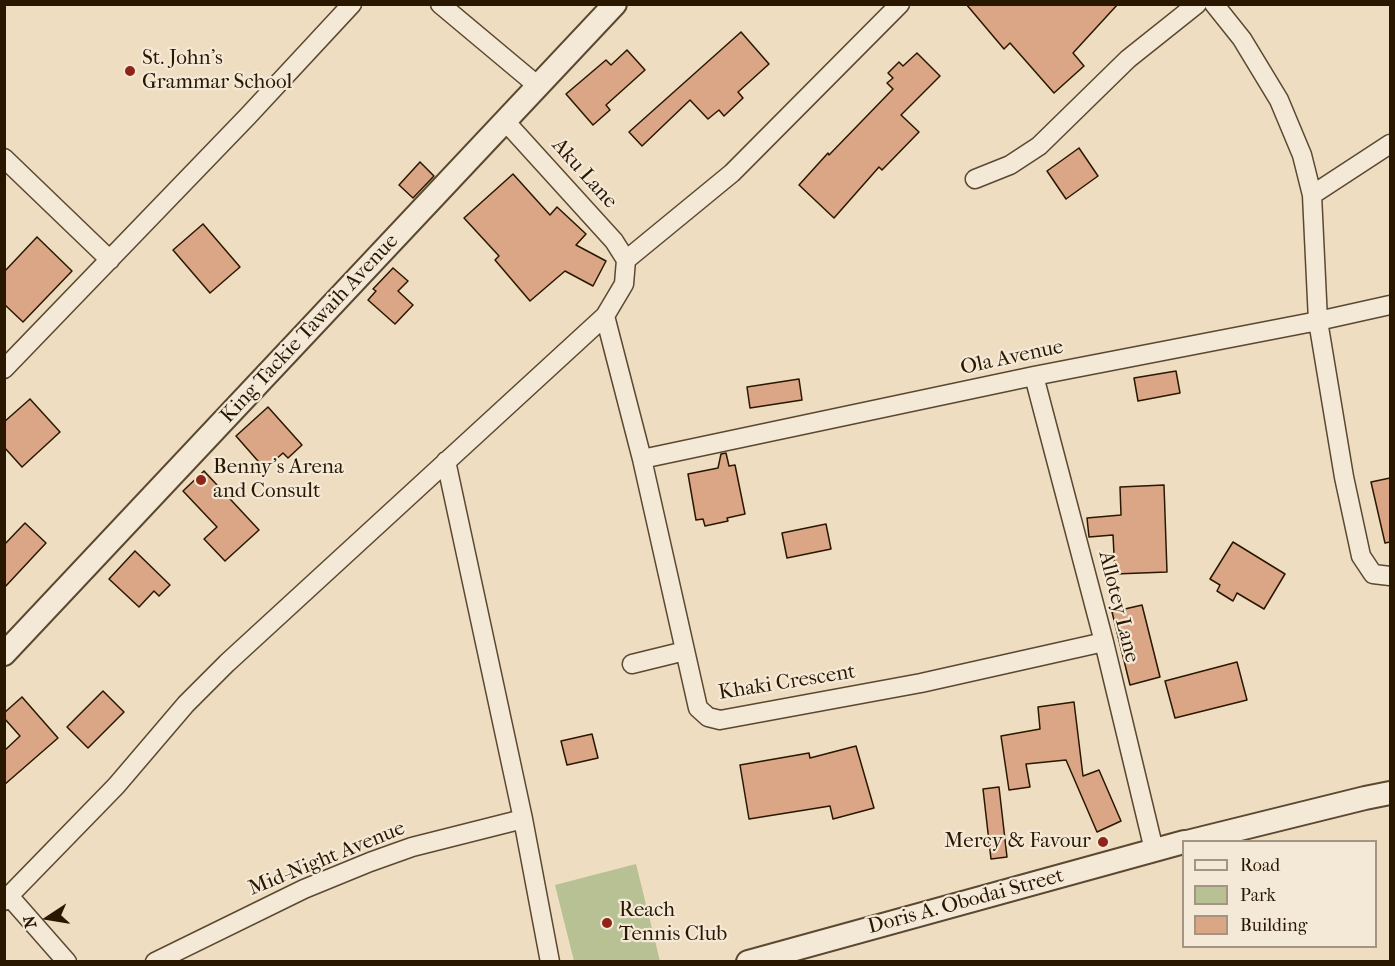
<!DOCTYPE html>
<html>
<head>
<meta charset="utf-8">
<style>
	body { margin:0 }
	#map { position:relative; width:1395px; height:966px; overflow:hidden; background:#eeddc1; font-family:"IM FELL French Canon",serif }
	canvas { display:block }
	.frame { position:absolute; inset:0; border:6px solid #291700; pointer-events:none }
	.legend { position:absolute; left:1182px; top:840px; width:195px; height:108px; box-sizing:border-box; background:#f4e9d7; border:2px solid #a39581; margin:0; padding:8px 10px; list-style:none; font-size:18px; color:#291700 }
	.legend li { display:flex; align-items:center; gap:12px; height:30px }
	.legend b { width:30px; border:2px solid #a39581 }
	.north { position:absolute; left:18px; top:888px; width:60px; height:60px; -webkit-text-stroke:4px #f4e9d7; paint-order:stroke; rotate:258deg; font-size:16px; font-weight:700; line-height:24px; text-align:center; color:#291700 }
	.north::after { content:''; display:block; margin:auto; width:21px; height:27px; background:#291700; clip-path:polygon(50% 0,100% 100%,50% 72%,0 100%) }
</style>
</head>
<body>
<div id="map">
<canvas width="1395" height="966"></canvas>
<div class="frame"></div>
<ul class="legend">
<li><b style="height:8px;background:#f4e9d7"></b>Road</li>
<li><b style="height:16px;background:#b7c194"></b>Park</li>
<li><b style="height:16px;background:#dba685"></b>Building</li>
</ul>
<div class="north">N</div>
</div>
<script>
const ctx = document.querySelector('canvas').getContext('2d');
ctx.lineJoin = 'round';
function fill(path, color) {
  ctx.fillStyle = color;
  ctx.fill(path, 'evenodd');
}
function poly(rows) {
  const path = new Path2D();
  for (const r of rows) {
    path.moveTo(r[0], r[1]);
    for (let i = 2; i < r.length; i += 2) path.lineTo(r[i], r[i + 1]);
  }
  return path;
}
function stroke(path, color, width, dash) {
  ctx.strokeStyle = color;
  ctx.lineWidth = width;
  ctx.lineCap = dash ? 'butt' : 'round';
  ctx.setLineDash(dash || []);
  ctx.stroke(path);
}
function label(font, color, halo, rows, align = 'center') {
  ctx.font = font + ' "IM FELL French Canon",serif';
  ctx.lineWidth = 4.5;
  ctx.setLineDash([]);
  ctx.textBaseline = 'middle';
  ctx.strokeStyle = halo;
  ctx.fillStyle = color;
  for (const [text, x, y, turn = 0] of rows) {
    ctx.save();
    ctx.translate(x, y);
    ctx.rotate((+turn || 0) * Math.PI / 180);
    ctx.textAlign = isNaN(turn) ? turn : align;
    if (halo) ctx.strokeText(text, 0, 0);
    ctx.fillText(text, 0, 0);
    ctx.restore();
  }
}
const green = poly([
	[636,864,660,961,574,961,555,885]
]);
const building = poly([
	[966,4,1118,4,1073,53,1084,66,1054,93,1010,43,1004,49,966,4],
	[741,32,769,64,738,92,743,98,724,116,719,110,708,119,690,100,642,146,629,132,741,32],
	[627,50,645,70,606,105,610,110,593,125,566,94,606,60,611,65,627,50],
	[917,53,940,76,901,115,919,132,882,170,879,167,834,218,799,185,828,153,829,155,893,89,887,83,893,78,888,73,899,62,903,66,917,53],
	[1079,148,1098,176,1066,199,1047,171,1079,148],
	[420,162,434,176,413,198,399,185,420,162],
	[513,174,550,215,557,207,586,234,576,245,606,261,593,286,565,271,530,301,495,260,499,256,464,218,513,174],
	[203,224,240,267,210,293,173,250,203,224],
	[37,237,72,271,23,322,4,304,4,272,37,237],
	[393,268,408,281,398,291,413,305,395,324,368,300,376,291,373,289,393,268],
	[1176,371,1180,393,1138,401,1134,378,1176,371],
	[799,379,802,400,750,408,747,387,799,379],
	[30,399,60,432,22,467,4,447,4,422,30,399],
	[268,407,302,445,288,458,283,453,265,469,236,436,268,407],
	[726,453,729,466,735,465,745,514,727,518,728,521,705,526,703,519,696,520,688,474,718,468,721,454,726,453],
	[204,471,259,530,225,561,204,539,217,527,183,491,204,471],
	[1390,478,1390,542,1385,543,1371,482,1390,478],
	[1164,485,1167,572,1115,574,1113,535,1089,537,1087,518,1121,515,1120,487,1164,485],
	[25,523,46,543,4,588,4,545,25,523],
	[826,524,831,549,787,558,782,533,826,524],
	[1233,542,1285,574,1264,609,1237,593,1233,601,1217,591,1220,585,1210,579,1233,542],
	[135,551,170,585,159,596,154,591,139,607,109,579,135,551],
	[1142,605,1160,677,1130,685,1112,612,1142,605],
	[1237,662,1247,700,1175,718,1165,681,1237,662],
	[103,691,124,712,88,748,67,727,103,691],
	[22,697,58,738,4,785,4,751,20,736,4,718,4,713,22,697],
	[1074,702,1083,776,1099,770,1121,821,1097,832,1066,760,1026,764,1030,787,1009,790,1001,736,1040,729,1038,707,1074,702],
	[592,734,598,758,567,765,561,741,592,734],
	[856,746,874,808,833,819,830,806,749,819,740,765,809,753,810,758,856,746],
	[999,787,1007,857,991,859,983,789,999,787]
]);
const minor = poly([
	[440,4,538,86],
	[1214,4,1242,39,1279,100,1302,155,1312,195,1318,321,1344,477,1361,556,1373,574,1390,576],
	[505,121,614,241,626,260],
	[4,158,110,260],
	[975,179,1010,165,1039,146,1128,59,1197,4],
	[1312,195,1390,144],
	[605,316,642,459,698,708,708,717,720,720,921,683,1104,642],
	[4,369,248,116,352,4],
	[1034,376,1104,642,1154,850],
	[642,459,1034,376,1318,321,1390,305],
	[446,461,523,819,550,962],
	[632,664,685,651],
	[9,896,67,962],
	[4,901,116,786,186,704,227,663,605,316,624,284,626,260,732,173,900,4],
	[155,962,304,889,370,862,412,847,523,819]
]);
const tertiary = poly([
	[4,654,615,4],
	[1187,842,1365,798,1390,793],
	[748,962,1184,842]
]);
const markers = [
	[130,71,6,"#8f2418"],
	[201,480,6,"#8f2418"],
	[1103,842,6,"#8f2418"],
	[607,923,6,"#8f2418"]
];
const poiNames = [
	["St. John's",142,59],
	["Grammar School",142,83],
	["Benny's Arena",213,468],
	["and Consult",213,492],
	["Mercy & Favour",1091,842,"right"],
	["Reach",619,911],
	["Tennis Club",619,935]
];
const streetNames = [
	["Aku Lane",584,174,48],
	["King Tackie Tawaih Avenue",310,329,-47],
	["Ola Avenue",1012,358,-12],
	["Allotey Lane",1118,607,76],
	["Khaki Crescent",787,683,-9],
	["Mid-Night Avenue",327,859,-22],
	["Doris A. Obodai Street",966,902,-15]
];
fill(green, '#b7c194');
fill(building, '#dba685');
stroke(building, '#291700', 1.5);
stroke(minor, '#5a4830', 21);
stroke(tertiary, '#5a4830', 26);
stroke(minor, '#f4e9d7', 18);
stroke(tertiary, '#f4e9d7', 22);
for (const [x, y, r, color] of markers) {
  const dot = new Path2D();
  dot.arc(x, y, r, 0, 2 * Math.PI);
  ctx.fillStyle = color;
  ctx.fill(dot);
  stroke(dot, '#f4e9d7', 2);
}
label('21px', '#291700', '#f4e9d7', poiNames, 'left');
label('21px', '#291700', '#f4e9d7', streetNames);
</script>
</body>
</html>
